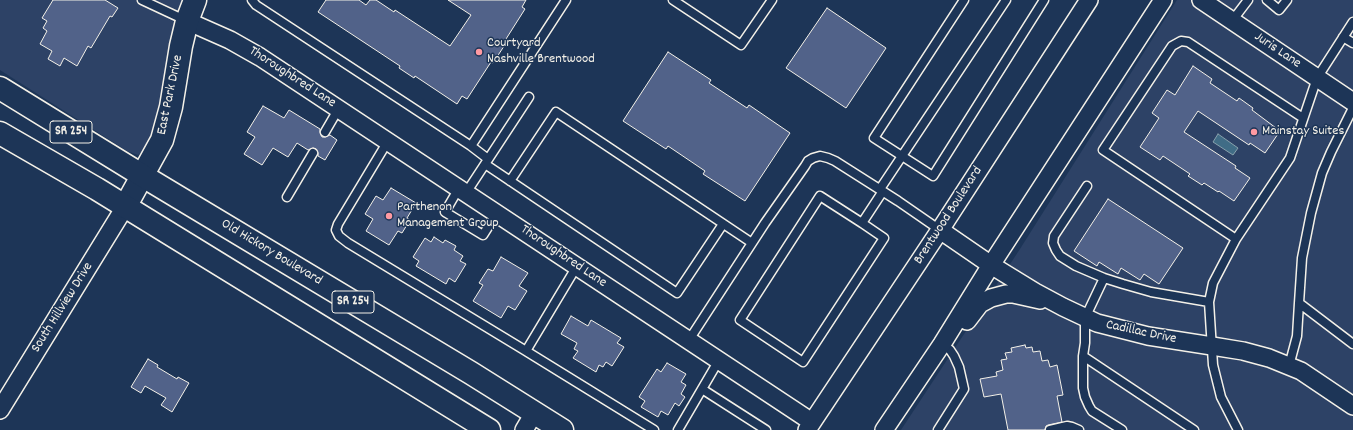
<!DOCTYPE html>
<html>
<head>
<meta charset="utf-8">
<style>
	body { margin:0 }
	canvas { display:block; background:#1d3557 }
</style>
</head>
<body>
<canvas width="1353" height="430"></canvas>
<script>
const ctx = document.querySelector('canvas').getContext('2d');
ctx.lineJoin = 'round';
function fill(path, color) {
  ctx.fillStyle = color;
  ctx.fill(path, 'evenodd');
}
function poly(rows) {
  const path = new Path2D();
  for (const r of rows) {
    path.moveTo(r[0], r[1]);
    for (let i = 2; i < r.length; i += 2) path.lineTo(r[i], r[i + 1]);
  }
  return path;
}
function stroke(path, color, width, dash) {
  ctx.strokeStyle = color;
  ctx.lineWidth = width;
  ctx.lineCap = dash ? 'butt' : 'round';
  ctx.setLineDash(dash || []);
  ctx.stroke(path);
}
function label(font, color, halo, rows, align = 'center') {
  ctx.font = font + ' Dekko,sans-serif';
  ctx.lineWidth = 3;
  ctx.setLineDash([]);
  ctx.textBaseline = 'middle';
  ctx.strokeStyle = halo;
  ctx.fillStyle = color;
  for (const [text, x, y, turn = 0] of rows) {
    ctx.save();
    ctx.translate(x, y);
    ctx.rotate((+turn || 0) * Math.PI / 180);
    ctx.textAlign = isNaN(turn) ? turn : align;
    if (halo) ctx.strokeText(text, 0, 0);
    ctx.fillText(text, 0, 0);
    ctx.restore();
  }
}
const built = poly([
	[0,0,186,0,179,18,167,58,162,96,156,125,144,150,138,155,127,151,0,70],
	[1177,0,1353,0,1353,430,901,430,1020,249]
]);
const water = poly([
	[1218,134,1238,148,1233,155,1213,142,1218,134]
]);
const building = poly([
	[53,0,105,0,118,8,112,17,110,16,91,48,88,46,77,66,64,58,60,66,48,59,52,51,40,44,47,31,43,28,47,21,42,18,53,0],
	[326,0,359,0,366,5,370,0,376,0,394,12,395,10,450,46,471,15,448,0,526,0,522,7,525,9,506,39,508,40,493,63,491,62,467,99,462,96,457,104,415,76,414,78,399,68,400,66,318,12,326,0],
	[827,8,886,48,846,108,786,68,827,8],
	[668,52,711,80,709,83,747,108,749,105,790,133,745,201,703,174,705,171,668,146,666,149,623,121,668,52],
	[1193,66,1212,79,1210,83,1237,101,1239,98,1253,108,1252,110,1280,131,1265,153,1250,143,1249,145,1198,111,1184,132,1236,166,1235,168,1250,178,1234,201,1219,191,1218,192,1204,183,1202,185,1188,176,1190,174,1163,156,1160,160,1140,147,1159,118,1152,113,1167,90,1175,95,1193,66],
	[263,106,284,118,289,110,320,129,320,132,322,137,325,137,330,135,337,140,325,160,318,156,318,153,316,149,313,148,308,150,297,143,288,157,273,148,262,165,244,154,255,137,247,132,263,106],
	[391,188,416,203,407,218,410,220,402,233,398,231,389,245,366,231,373,219,365,214,376,196,383,200,391,188],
	[1108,199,1183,248,1159,284,1144,274,1140,280,1121,268,1118,274,1099,262,1097,266,1074,251,1108,199],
	[434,237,443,243,445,240,456,246,454,250,463,256,460,261,466,264,455,282,449,278,446,284,416,266,419,261,413,257,425,238,431,242,434,237],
	[501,257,528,273,519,286,527,291,515,310,508,306,501,318,473,301,483,285,479,283,488,269,493,271,501,257],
	[571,316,588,326,591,320,621,338,617,343,624,347,612,366,606,362,603,367,599,365,596,372,573,358,578,351,574,349,577,343,561,334,571,316],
	[1025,345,1026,348,1032,347,1033,352,1040,351,1042,361,1048,360,1050,367,1057,365,1063,395,1057,396,1062,422,1048,425,1046,426,1045,430,1008,430,1001,394,984,397,980,379,997,376,996,372,1003,370,1001,360,1007,359,1005,353,1012,352,1011,348,1025,345],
	[148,359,158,365,157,367,177,379,178,377,189,383,172,412,161,405,166,398,145,386,141,393,131,387,148,359],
	[667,363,686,374,681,382,686,385,681,394,685,397,679,406,675,403,668,415,661,411,658,417,641,407,645,401,639,397,657,369,661,372,667,363]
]);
const lane = poly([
	[142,0,187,21],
	[252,0,256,5,471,146,566,0],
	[673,0,741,45,772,0],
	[964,0,874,138,933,176,1044,0],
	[1267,0,1279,10,1287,0],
	[1232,21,1248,0],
	[1343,37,1353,43],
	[1353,108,1331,152,1322,173,1311,213,1302,258,1299,303,1353,344],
	[325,132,339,108],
	[388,141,338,224,336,230,339,236,348,243,526,351,577,266],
	[471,146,488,159],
	[485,164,677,293,723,224],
	[510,181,556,112,752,243],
	[1087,186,1054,236,1053,243,1056,250,1060,256,1076,266,1104,278,1123,284,1151,292,1209,302],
	[459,188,445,212,483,235,497,213],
	[880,189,1006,0],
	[466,193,529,97],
	[287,197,313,153],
	[862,223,820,196,740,320,803,362,884,238,862,223,883,191],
	[1236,239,1103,150,1172,46,1181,41,1188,42,1303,118],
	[1104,278,1085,318,1085,343,1083,356,1194,430],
	[689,340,765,223,805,166,808,161,813,158,820,156,828,158,835,161,898,201,940,230],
	[526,351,654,430],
	[1083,356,1083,388,1085,397,1089,406,1092,411,1122,430],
	[1289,366,1297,336,1299,303],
	[702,389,766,430],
	[678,430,719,360],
	[938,430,964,389,959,367,954,356,950,350,942,344],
	[1050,430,1067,426,1072,427,1079,430],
	[1238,430,1221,397,1213,365,1209,302,1213,283,1236,239,1290,158,1317,78,1353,22]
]);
const street = poly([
	[1201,0,1353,102],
	[187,21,230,40,260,57,812,422],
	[940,230,991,265,1035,292,1063,307,1097,323,1148,336,1212,346,1243,351,1269,358,1301,371,1353,406],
	[967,321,980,304,991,298,1006,294,1013,294,1040,300],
	[0,410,125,207],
	[524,430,534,413],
	[807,430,940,230,1089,0],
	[884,430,942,344,991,265,1163,0]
]);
const secondary = poly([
	[125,207,162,140,171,107,181,46,187,21,195,0]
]);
const primary = poly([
	[0,88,143,176,471,373,562,430],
	[0,133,97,189,489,430]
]);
const markers = [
	[479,52,4,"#ff9aa2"],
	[1254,132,4,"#ff9aa2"],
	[389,216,4,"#ff9aa2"]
];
const shields = [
	[71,132,42],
	[353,302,42]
];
const shieldNames = [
	["SR 254",71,132],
	["SR 254",353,302]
];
const poiNames = [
	["Courtyard",487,44],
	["Nashville Brentwood",487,60],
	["Mainstay Suites",1262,132],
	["Parthenon",397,208],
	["Management Group",397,224]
];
const streetNames = [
	["Juris Lane",1277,51,34],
	["Thoroughbred Lane",292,78,33],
	["East Park Drive",171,95,-78],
	["Brentwood Boulevard",949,216,-57],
	["Old Hickory Boulevard",271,253,31],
	["Thoroughbred Lane",563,257,34],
	["South Hillview Drive",63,308,-58],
	["Cadillac Drive",1141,333,12]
];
fill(built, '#2d4266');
fill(water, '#406c86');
stroke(water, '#88a1ad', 1);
fill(building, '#516289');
stroke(building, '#f4f1e8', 1);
stroke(lane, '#f4f1e8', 11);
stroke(street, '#f4f1e8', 20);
stroke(secondary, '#f4f1e8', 25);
stroke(primary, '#f4f1e8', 25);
stroke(lane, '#1d3557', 8);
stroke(street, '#1d3557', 17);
stroke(secondary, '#1d3557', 22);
stroke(primary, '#1d3557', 22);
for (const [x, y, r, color] of markers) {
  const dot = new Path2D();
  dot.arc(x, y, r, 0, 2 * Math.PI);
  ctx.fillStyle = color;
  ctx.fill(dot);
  stroke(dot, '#1d3557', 1.5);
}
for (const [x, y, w] of shields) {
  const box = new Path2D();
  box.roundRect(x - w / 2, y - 11, w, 22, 3);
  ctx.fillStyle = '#1d3557';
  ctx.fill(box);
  stroke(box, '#f4f1e8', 1);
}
label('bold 13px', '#f4f1e8', null, shieldNames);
label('14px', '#f4f1e8', '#1d3557', poiNames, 'left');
label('14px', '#f4f1e8', '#1d3557', streetNames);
</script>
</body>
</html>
